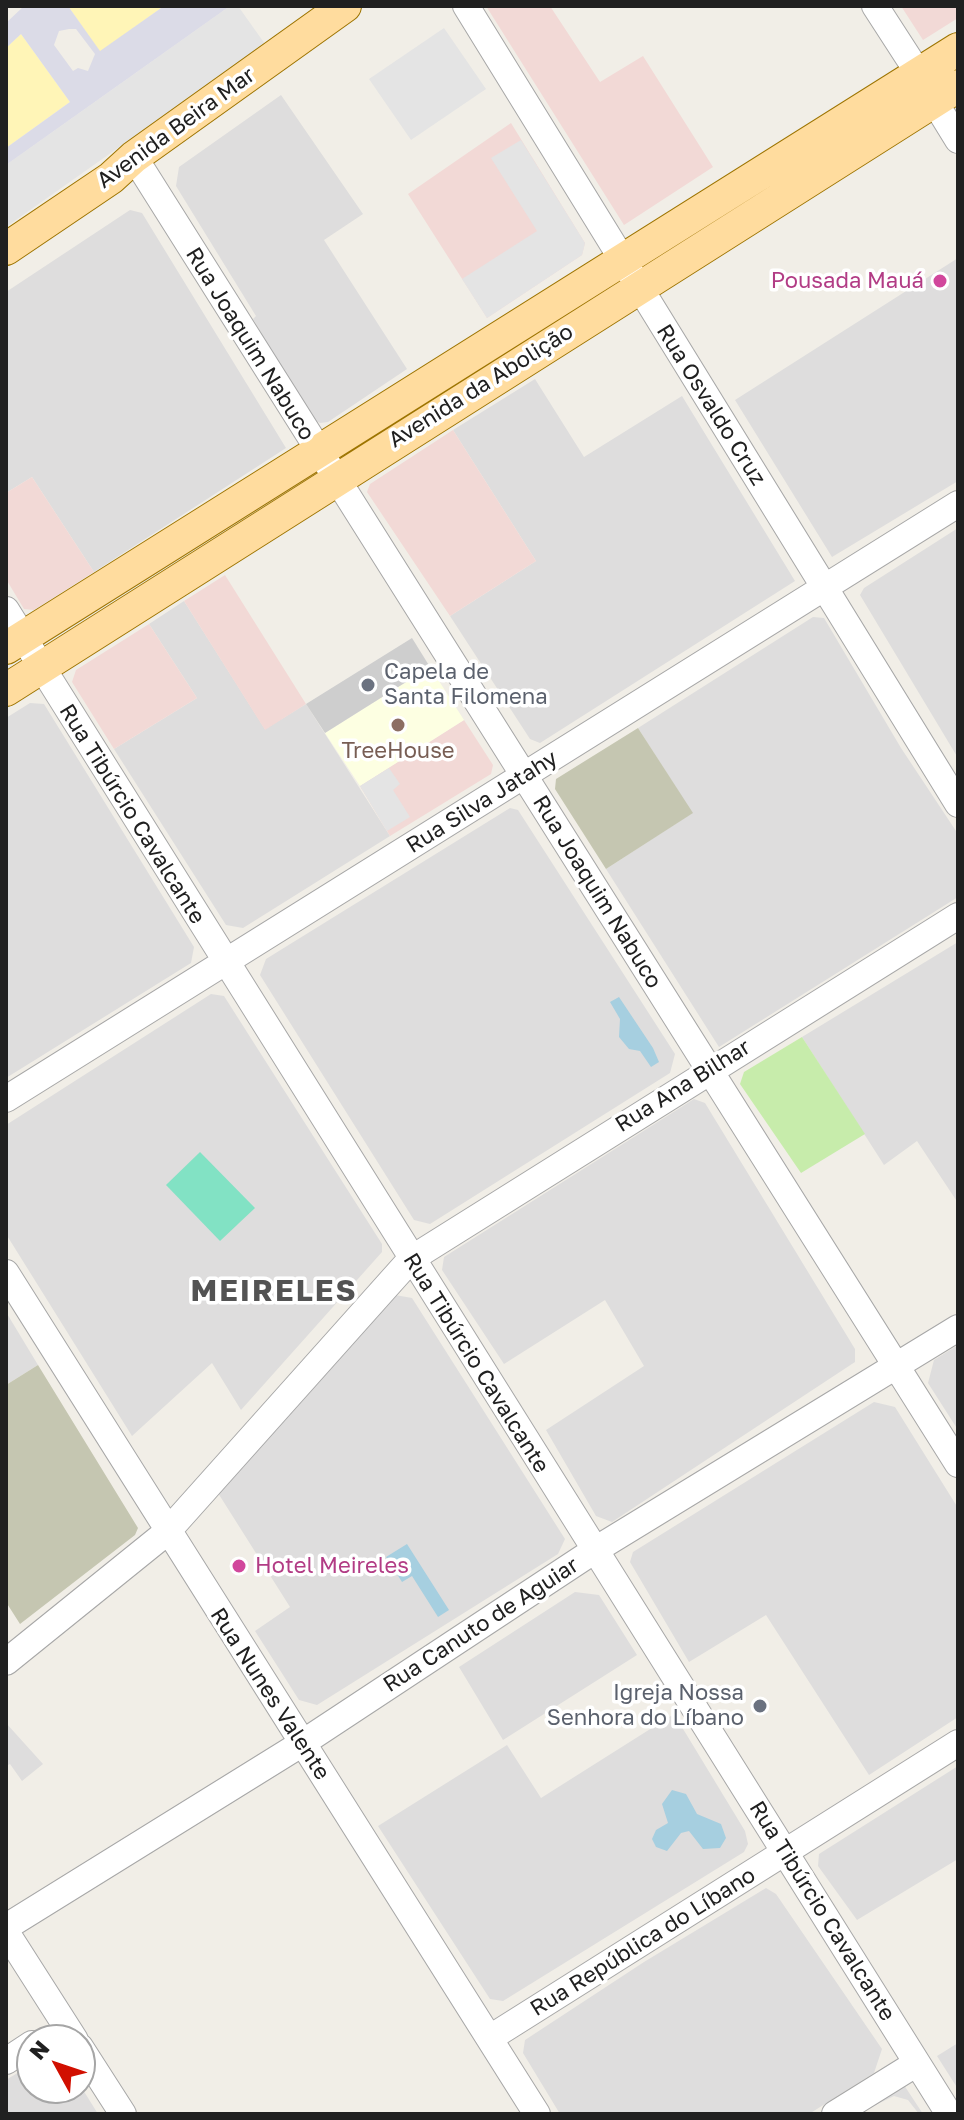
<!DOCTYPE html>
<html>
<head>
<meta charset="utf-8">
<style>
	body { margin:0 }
	#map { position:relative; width:964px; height:2120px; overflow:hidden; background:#f1eee7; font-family:"Golos Text",sans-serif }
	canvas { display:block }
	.frame { position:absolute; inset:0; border:8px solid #202020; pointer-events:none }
	.north { position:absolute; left:16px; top:2024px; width:80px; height:80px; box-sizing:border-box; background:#fff; border:2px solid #a6a6a6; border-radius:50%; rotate:310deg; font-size:22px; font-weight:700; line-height:32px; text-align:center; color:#202020 }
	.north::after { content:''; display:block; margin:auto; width:28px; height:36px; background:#d10f00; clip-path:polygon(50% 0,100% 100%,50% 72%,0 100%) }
</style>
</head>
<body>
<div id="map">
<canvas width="964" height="2120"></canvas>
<div class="frame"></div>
<div class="north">N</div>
</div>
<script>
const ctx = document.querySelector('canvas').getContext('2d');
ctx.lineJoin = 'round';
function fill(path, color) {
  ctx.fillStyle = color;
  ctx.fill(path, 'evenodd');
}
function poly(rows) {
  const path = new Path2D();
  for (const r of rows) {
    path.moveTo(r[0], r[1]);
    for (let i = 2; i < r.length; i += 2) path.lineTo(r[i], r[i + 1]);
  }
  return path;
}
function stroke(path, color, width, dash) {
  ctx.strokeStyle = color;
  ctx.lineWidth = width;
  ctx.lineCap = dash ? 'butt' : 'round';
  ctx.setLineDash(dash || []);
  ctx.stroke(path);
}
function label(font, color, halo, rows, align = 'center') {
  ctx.font = font + ' "Golos Text",sans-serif';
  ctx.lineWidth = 7;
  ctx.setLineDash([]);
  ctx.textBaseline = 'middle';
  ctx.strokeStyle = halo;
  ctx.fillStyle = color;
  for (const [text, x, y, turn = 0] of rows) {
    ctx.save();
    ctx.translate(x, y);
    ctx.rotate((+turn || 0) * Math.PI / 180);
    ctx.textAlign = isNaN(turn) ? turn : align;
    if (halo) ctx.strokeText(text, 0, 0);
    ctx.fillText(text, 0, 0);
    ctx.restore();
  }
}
const residential = poly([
	[281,95,363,214,324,240,407,369,328,422,320,423,312,419,253,319,256,316,176,186,179,167],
	[130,210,142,213,286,448,94,572,32,477,6,493,6,292],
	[958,258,958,481,832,557,735,400],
	[535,379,584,457,682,396,795,581,540,743,530,739,450,616,536,561,453,430],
	[958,528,958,758,860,595,864,588],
	[184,601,265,729,306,704,390,836,243,928,226,925,114,749,197,698,149,624],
	[813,617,824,618,901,748,958,834,958,897,719,1047,606,869,692,813,638,728],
	[30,703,44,704,194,947,191,963,6,1078,6,718],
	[510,808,518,810,675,1054,670,1073,430,1224,414,1220,260,975,266,959],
	[958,942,958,1203,917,1141,884,1165,802,1037],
	[211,994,224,996,382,1244,382,1252,241,1410,212,1363,132,1436,6,1234,6,1125],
	[694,1099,705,1103,855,1349,855,1362,612,1522,596,1516,546,1430,644,1366,605,1300,504,1364,442,1270,444,1257],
	[395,1295,412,1298,565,1539,558,1554,317,1705,299,1700,255,1631,290,1607,218,1493],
	[6,1312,38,1365,6,1385],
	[958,1345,958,1430,928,1383,934,1360],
	[874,1402,895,1407,958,1508,958,1717,869,1775,766,1615,689,1662,630,1562,633,1552],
	[575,1592,599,1595,637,1655,503,1740,459,1667],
	[674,1714,745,1831,748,1844,744,1852,503,2001,490,1999,378,1826,507,1745,541,1798],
	[6,1723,43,1764,22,1781,10,1764,6,1766],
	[958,1766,958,1859,857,1920,818,1866,819,1854],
	[766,1888,776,1894,882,2049,874,2073,809,2114,560,2114,523,2053,525,2040,644,1962],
	[958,2043,958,2089,937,2056],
	[32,2064,32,2088,80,2085,98,2114,6,2114,6,2080],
	[904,2085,923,2114,919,2114,908,2100,894,2096,857,2114]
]);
const commercial = poly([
	[486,6,550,6,600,82,643,56,713,167,624,225],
	[901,6,958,6,958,18,923,40],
	[511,123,585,243,582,255,487,318,408,194],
	[453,430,536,561,450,616,367,492,370,484],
	[32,477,94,572,34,610,24,609,6,579,6,493],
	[225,575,306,704,265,730,184,601],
	[149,624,197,698,114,749,72,682,76,670],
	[464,720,493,765,491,774,390,836,360,786]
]);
const education = poly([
	[430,667,464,720,360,786,325,733]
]);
const religious = poly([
	[412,638,430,667,325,733,306,704]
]);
const construction = poly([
	[638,728,693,813,606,869,555,789,556,779],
	[38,1365,138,1528,135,1535,20,1624,6,1602,6,1385]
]);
const grass = poly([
	[802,1037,865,1134,801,1173,740,1084,744,1072]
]);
const sand = poly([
	[68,6,164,6,100,52],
	[21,34,70,102,6,148,6,48]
]);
const pitch = poly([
	[200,1152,255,1208,220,1241,166,1185]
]);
const parking = poly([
	[230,6,238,6,265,44,6,227,6,165],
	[444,28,486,89,411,140,369,79],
	[521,140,585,243,582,255,487,318,462,279,537,231,491,158],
	[389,768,400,784,393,790,410,817,387,831,360,786]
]);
const plaza = poly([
	[24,6,68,6,100,51,164,6,230,6,6,165,6,148,70,102,21,34,6,48,6,23],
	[69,29,76,29,95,54,88,71,78,68,73,71,54,45,59,31]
]);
const water = poly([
	[619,997,653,1048,659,1062,651,1067,640,1051,629,1049,619,1037,620,1019,610,1002],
	[407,1544,449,1610,438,1617,412,1576,402,1582,386,1557],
	[672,1790,686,1794,697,1814,721,1824,726,1838,720,1848,703,1849,689,1831,681,1833,667,1851,656,1847,652,1839,656,1830,668,1823,662,1804]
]);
const minor = poly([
	[466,6,958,804],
	[875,6,919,74],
	[934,101,958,140],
	[134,157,958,1464],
	[6,610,949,2114],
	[6,1099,958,504],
	[6,1273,537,2114],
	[6,1662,167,1532,411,1259,958,916],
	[6,1927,301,1744,595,1550,958,1328],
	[6,1932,75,2040],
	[490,2038,958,1743],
	[80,2047,123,2114],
	[6,2061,32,2044],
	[835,2114,917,2063]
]);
const major = poly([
	[6,249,111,178,134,157,345,6],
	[6,648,958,49],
	[6,690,958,86]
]);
const markers = [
	[940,281,8,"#d1479c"],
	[368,685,8,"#6b7280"],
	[398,725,8,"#8d6e63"],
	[239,1566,8,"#d1479c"],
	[760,1706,8,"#6b7280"]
];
const streetNames = [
	["Avenida Beira Mar",176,128,-36],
	["Rua Joaquim Nabuco",250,344,58],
	["Avenida da Abolição",481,386,-32],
	["Rua Osvaldo Cruz",711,405,58],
	["Rua Silva Jatahy",482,802,-32],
	["Rua Tibúrcio Cavalcante",132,814,58],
	["Rua Joaquim Nabuco",597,892,58],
	["Rua Ana Bilhar",683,1086,-32],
	["Rua Tibúrcio Cavalcante",476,1363,58],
	["Rua Canuto de Aguiar",481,1625,-33],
	["Rua Nunes Valente",270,1694,57],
	["Rua Tibúrcio Cavalcante",822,1911,58],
	["Rua República do Líbano",643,1942,-32]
];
const hotelNames = [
	["Pousada Mauá",924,281],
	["Hotel Meireles",255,1566,"left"]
];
const worshipNames = [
	["Capela de",384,672],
	["Santa Filomena",384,697],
	["Igreja Nossa",744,1693,"right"],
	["Senhora do Líbano",744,1718,"right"]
];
const educationNames = [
	["TreeHouse",398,751]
];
const districtNames = [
	["MEIRELES",274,1291]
];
fill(residential, '#dedddd');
fill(commercial, '#f2d9d6');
fill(education, '#fdffe2');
fill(religious, '#cecece');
fill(construction, '#c5c6b1');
fill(grass, '#c7ecab');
fill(sand, '#fff5b7');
fill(pitch, '#82e2c4');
fill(parking, '#e4e4e4');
fill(plaza, '#dbdbe7');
fill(water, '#a6cfe0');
stroke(minor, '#a7a7a7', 28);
stroke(major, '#9d7400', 34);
stroke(minor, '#fff', 26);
stroke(major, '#ffdc9e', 32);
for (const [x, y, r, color] of markers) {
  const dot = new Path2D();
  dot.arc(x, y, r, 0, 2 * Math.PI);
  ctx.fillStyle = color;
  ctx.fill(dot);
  stroke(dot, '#fff', 3);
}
label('22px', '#202020', '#fff', streetNames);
label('22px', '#b23c85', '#fff', hotelNames, 'right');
label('22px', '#5b616d', '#fff', worshipNames, 'left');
label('22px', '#785e54', '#fff', educationNames);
ctx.letterSpacing = '2px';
label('bold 30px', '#535353', '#fff', districtNames);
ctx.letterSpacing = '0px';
</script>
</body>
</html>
